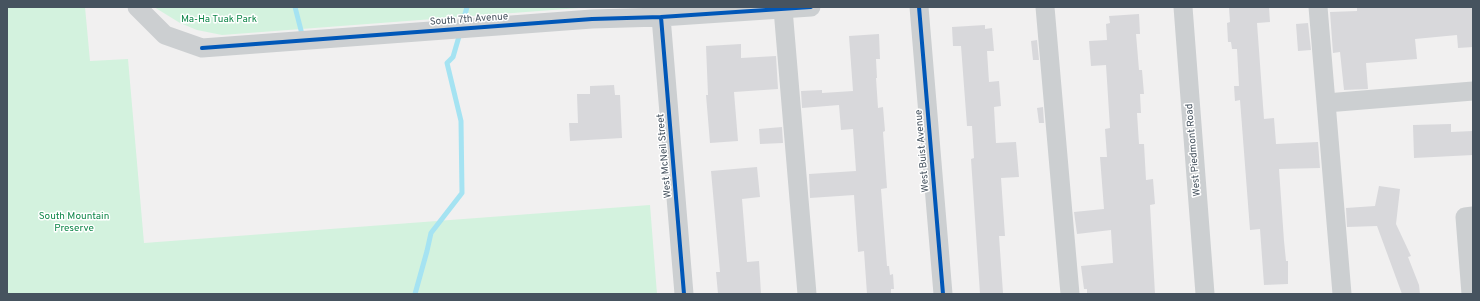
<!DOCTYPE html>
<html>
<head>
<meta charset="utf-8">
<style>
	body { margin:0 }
	#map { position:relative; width:1480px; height:301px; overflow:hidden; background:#f1f0f0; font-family:Overpass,sans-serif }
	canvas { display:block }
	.frame { position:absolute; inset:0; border:8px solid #46535f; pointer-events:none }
</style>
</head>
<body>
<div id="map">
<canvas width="1480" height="301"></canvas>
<div class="frame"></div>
</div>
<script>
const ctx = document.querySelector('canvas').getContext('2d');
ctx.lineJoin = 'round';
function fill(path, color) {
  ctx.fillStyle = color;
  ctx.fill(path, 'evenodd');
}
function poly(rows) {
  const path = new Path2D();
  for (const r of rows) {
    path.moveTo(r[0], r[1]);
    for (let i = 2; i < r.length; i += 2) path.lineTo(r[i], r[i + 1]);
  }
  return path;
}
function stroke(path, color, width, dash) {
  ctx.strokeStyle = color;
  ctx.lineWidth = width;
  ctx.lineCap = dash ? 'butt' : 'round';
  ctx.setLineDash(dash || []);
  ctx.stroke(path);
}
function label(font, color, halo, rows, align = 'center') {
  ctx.font = font + ' Overpass,sans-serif';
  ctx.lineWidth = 3;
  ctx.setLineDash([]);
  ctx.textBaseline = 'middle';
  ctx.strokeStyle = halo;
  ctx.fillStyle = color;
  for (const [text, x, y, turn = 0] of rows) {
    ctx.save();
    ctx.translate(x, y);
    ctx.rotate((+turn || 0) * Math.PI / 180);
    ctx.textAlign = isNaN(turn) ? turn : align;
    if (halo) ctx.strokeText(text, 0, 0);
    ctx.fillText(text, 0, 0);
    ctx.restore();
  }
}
const green = poly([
	[7,7,85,7,90,61,128,59,144,243,650,205,657,294,7,294],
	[154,7,592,7,222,35,197,30,180,23]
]);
const stream = poly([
	[295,7,303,38],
	[462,25,467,7],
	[415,294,427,251,431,233,462,193,461,121,447,63,453,57,460,33]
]);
const building = poly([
	[1269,7,1270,22,1257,23,1264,119,1274,118,1276,144,1318,142,1320,168,1279,169,1284,241,1286,261,1288,261,1288,284,1264,285,1260,229,1250,230,1240,100,1235,101,1234,86,1239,86,1237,49,1232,49,1231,42,1228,42,1227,23,1230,22,1229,8],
	[1357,7,1473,7,1473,47,1458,48,1457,35,1415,39,1417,59,1366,63,1368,89,1344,90,1340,52,1333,53,1330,12,1357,11],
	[1139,14,1140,34,1136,34,1139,70,1142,70,1144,94,1140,94,1141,113,1137,113,1139,144,1144,144,1146,180,1153,179,1155,204,1150,205,1155,294,1087,294,1087,289,1084,289,1081,266,1113,263,1111,230,1077,234,1074,212,1104,209,1100,157,1107,157,1105,129,1110,128,1106,65,1091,66,1089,41,1107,40,1106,24,1110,23,1109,16],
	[1308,23,1311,50,1298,51,1296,24],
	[985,25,985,29,992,28,994,51,987,51,989,82,999,81,1001,106,994,107,996,143,1016,142,1019,177,1001,178,1005,236,999,236,1003,293,980,294,971,159,974,158,972,126,967,126,961,46,953,46,952,27],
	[879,34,880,59,876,59,877,78,876,78,878,108,883,107,885,131,883,132,887,188,881,189,887,266,889,266,890,275,893,274,894,289,891,289,891,294,867,294,864,251,858,252,854,195,810,198,809,174,856,171,853,129,841,130,839,105,802,108,801,91,822,90,822,93,853,91,849,36],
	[1037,40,1039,60,1033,60,1031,41],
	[741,44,741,58,776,56,778,89,734,92,738,141,710,143,706,95,708,95,706,46],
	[614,85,615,95,620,95,622,138,570,141,569,123,578,123,577,94,590,94,590,86],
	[1043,107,1044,123,1039,123,1037,108],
	[1451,124,1451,132,1473,131,1473,155,1414,158,1413,125],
	[782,127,783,143,760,144,759,129],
	[757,167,760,197,742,199,747,262,759,261,761,294,718,294,716,272,720,272,711,171],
	[1379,186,1400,189,1396,224,1411,256,1408,257,1419,285,1420,294,1402,294,1377,226,1347,227,1346,208,1375,206]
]);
const minor = poly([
	[137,7,165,35,202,48,592,19,661,17,811,7],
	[919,7,943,294],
	[1045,7,1070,294],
	[1183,7,1205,294],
	[1318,7,1342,294],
	[783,9,807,294],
	[661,17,684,294],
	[1326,103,1473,91],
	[1471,294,1465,217,1473,216]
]);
const cycleway = poly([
	[919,7,943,294],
	[661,17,684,294],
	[202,48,592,19,661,17,811,7]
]);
const parkNames = [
	["Ma-Ha Tuak Park",219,20],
	["South Mountain",74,217],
	["Preserve",74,229]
];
const streetNames = [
	["South 7th Avenue",469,20,-4],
	["West Piedmont Road",1194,150,-95],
	["West Buist Avenue",923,151,-95],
	["West McNeil Street",665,156,-95]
];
fill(green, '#d3f2de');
stroke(stream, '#a5e3f2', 5);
fill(building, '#d8d8db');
stroke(minor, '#cccfd1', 19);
stroke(cycleway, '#0057b8', 4);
label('10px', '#10874a', '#fff', parkNames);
label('10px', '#46535f', '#fff', streetNames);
</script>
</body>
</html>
